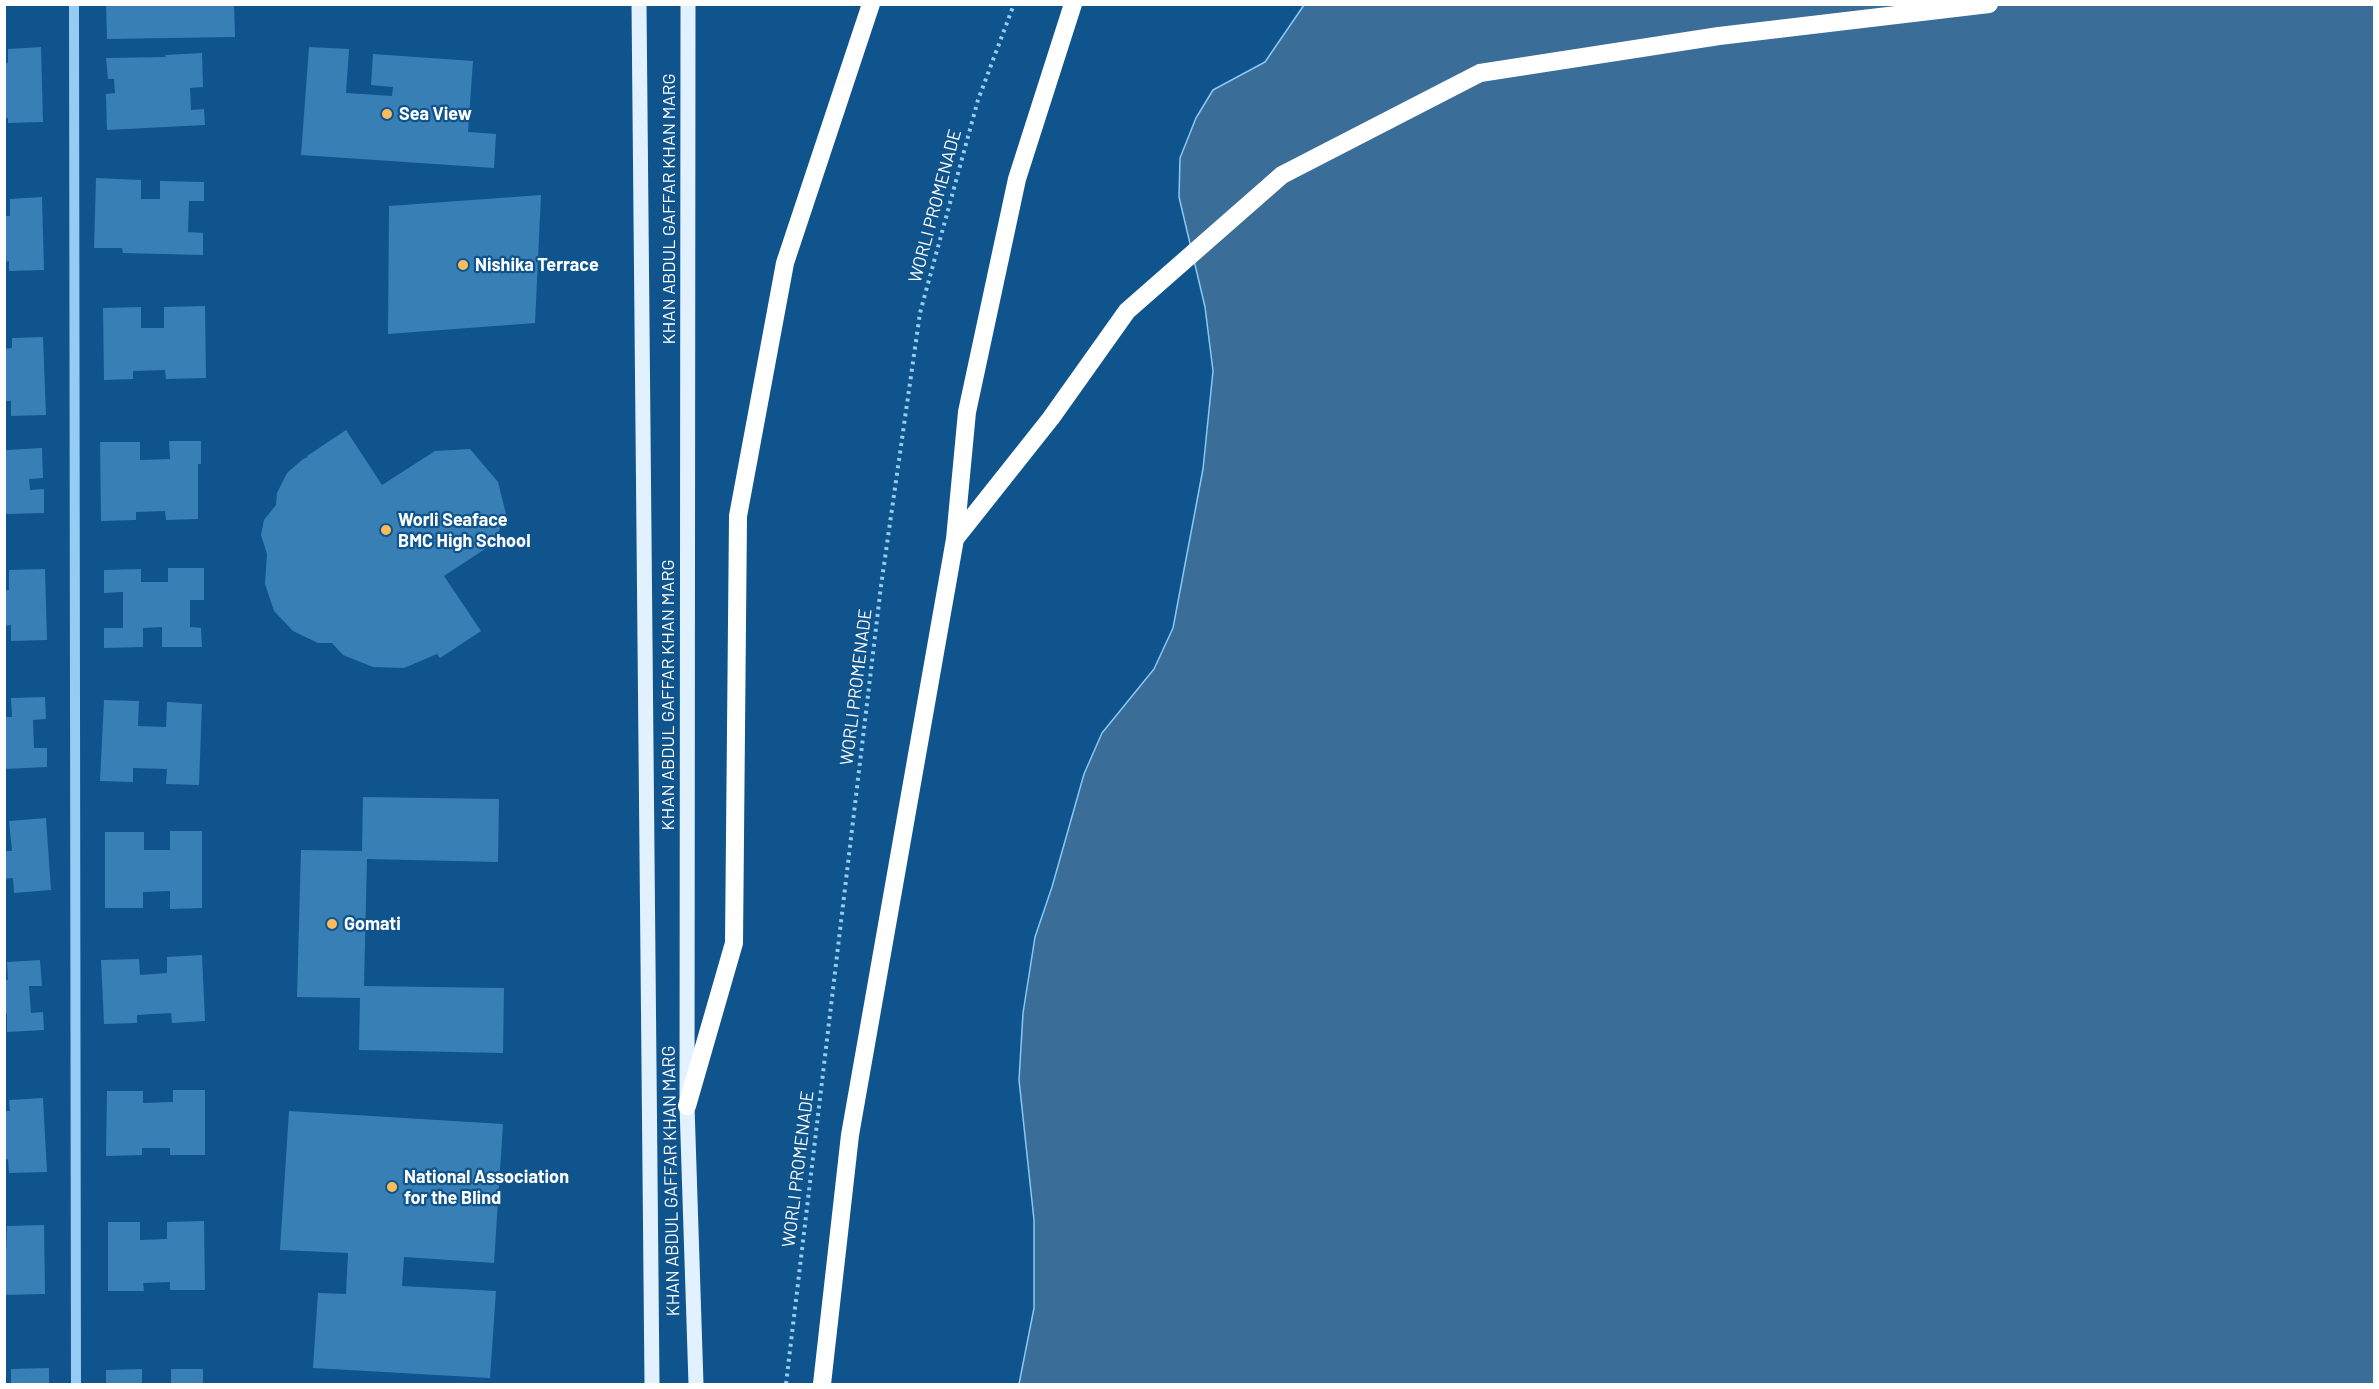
<!DOCTYPE html>
<html>
<head>
<meta charset="utf-8">
<style>
	body { margin:0 }
	#map { position:relative; width:2379px; height:1389px; overflow:hidden; background:#0f548d; font-family:Barlow,sans-serif }
	canvas { display:block }
	.frame { position:absolute; inset:0; border:6px solid #fff; pointer-events:none }
</style>
</head>
<body>
<div id="map">
<canvas width="2379" height="1389"></canvas>
<div class="frame"></div>
</div>
<script>
const ctx = document.querySelector('canvas').getContext('2d');
ctx.lineJoin = 'round';
function fill(path, color) {
  ctx.fillStyle = color;
  ctx.fill(path, 'evenodd');
}
function poly(rows) {
  const path = new Path2D();
  for (const r of rows) {
    path.moveTo(r[0], r[1]);
    for (let i = 2; i < r.length; i += 2) path.lineTo(r[i], r[i + 1]);
  }
  return path;
}
function stroke(path, color, width, dash) {
  ctx.strokeStyle = color;
  ctx.lineWidth = width;
  ctx.lineCap = dash ? 'butt' : 'round';
  ctx.setLineDash(dash || []);
  ctx.stroke(path);
}
function label(font, color, halo, rows, align = 'center') {
  ctx.font = font + ' Barlow,sans-serif';
  ctx.lineWidth = 4.5;
  ctx.setLineDash([]);
  ctx.textBaseline = 'middle';
  ctx.strokeStyle = halo;
  ctx.fillStyle = color;
  for (const [text, x, y, turn = 0] of rows) {
    ctx.save();
    ctx.translate(x, y);
    ctx.rotate((+turn || 0) * Math.PI / 180);
    ctx.textAlign = isNaN(turn) ? turn : align;
    if (halo) ctx.strokeText(text, 0, 0);
    ctx.fillText(text, 0, 0);
    ctx.restore();
  }
}
const water = poly([
	[1304,5,2374,5,2374,1384,1019,1384,1034,1308,1034,1220,1019,1080,1023,1013,1035,937,1052,887,1084,774,1102,733,1154,669,1173,628,1203,469,1213,371,1205,307,1179,197,1180,158,1196,118,1213,90,1265,62,1304,5]
]);
const building = poly([
	[106,4,234,4,235,37,107,39],
	[41,47,43,122,8,123,8,118,4,118,4,63,8,63,8,49],
	[309,47,349,49,346,93,392,96,393,87,371,85,373,54,473,61,468,132,496,134,494,168,301,155],
	[202,53,203,87,190,88,191,110,204,109,205,125,107,130,106,94,115,93,114,79,108,79,106,58,166,57,165,55],
	[96,178,141,180,141,199,160,199,160,181,204,182,204,201,189,201,188,232,203,233,203,255,123,253,122,248,94,248],
	[541,195,535,323,388,334,389,206],
	[42,197,44,270,9,271,9,261,4,262,4,216,10,216,10,199],
	[205,306,206,378,166,379,165,370,133,371,133,379,104,380,103,308,141,307,141,328,164,328,164,307],
	[43,337,46,415,11,416,11,401,4,401,4,349,12,348,12,338],
	[346,430,382,485,435,451,470,449,498,482,506,514,494,543,444,576,481,631,440,658,437,654,404,668,373,667,343,655,332,643,318,643,293,631,274,611,265,584,267,554,261,535,264,520,276,505,277,493,287,473,303,459,308,457,307,456],
	[169,441,201,441,201,464,198,464,198,519,166,520,165,511,136,512,136,520,101,521,100,442,140,442,140,460,170,459],
	[42,448,43,478,29,479,30,490,44,489,44,513,5,514,6,450],
	[168,568,204,568,204,600,190,600,190,627,201,628,202,647,162,647,162,627,143,628,143,647,104,648,104,628,123,628,123,592,104,593,104,570,141,569,141,582,168,582],
	[45,569,47,640,11,641,11,625,4,626,4,590,9,590,9,570],
	[45,697,46,719,33,720,34,748,47,748,47,767,4,769,4,717,12,717,11,698],
	[104,700,139,701,138,726,166,727,167,702,202,704,199,785,166,784,167,769,133,768,133,782,100,781],
	[363,797,499,799,498,862,367,859,364,986,504,988,503,1053,359,1050,360,998,297,997,301,850,362,851],
	[46,818,51,890,14,893,13,878,4,879,4,851,12,851,9,821],
	[170,831,202,831,202,908,170,909,170,891,143,892,143,908,105,908,105,832,144,832,144,850,170,850],
	[202,955,205,1021,172,1023,171,1013,137,1015,137,1023,104,1024,101,960,139,959,140,975,167,973,167,957],
	[40,960,42,986,29,986,31,1013,43,1012,44,1030,7,1032,7,1014,4,1014,4,980,8,980,7,962],
	[173,1090,205,1090,205,1155,170,1155,170,1148,142,1148,142,1155,106,1156,107,1091,143,1091,143,1103,173,1102],
	[43,1098,47,1172,9,1173,8,1159,4,1160,4,1111,10,1111,9,1100],
	[289,1111,503,1124,494,1263,404,1257,402,1286,496,1291,490,1378,313,1368,318,1293,346,1294,348,1253,280,1250],
	[204,1221,205,1290,170,1290,170,1282,143,1283,144,1291,108,1291,108,1222,140,1222,140,1240,167,1239,167,1222],
	[44,1225,45,1294,4,1295,7,1226],
	[49,1368,49,1384,11,1384,11,1369],
	[142,1369,142,1384,106,1384,106,1370],
	[171,1369,203,1369,203,1384,171,1384]
]);
const path = poly([
	[786,1384,881,586,920,313,978,100,1014,4]
]);
const minor = poly([
	[74,4,76,1384]
]);
const major = poly([
	[639,4,652,1384],
	[688,4,687,1106,696,1384]
]);
const highway = poly([
	[955,539,1051,418,1127,311,1282,175,1480,73,1719,36,1989,4],
	[687,1106,734,943,738,516,785,263,871,4],
	[822,1384,850,1135,955,539,967,412,1017,179,1073,4]
]);
const markers = [
	[387,114,6,"#ffbc58"],
	[463,265,6,"#ffbc58"],
	[386,530,6,"#ffbc58"],
	[332,924,6,"#ffbc58"],
	[392,1187,6,"#ffbc58"]
];
const poiNames = [
	["Sea View",399,114],
	["Nishika Terrace",475,265],
	["Worli Seaface",398,520],
	["BMC High School",398,541],
	["Gomati",344,924],
	["National Association",404,1177],
	["for the Blind",404,1198]
];
const streetNames = [
	["WORLI PROMENADE",935,206,-75],
	["KHAN ABDUL GAFFAR KHAN MARG",669,209,-90],
	["WORLI PROMENADE",856,687,-83],
	["KHAN ABDUL GAFFAR KHAN MARG",668,695,-90],
	["WORLI PROMENADE",798,1169,-83],
	["KHAN ABDUL GAFFAR KHAN MARG",671,1181,-91]
];
fill(water, '#3a6d97');
stroke(water, '#88c8f6', 1.5);
fill(building, '#387fb6');
stroke(path, '#96cbf3', 4, [3, 4.5]);
stroke(minor, '#96cbf3', 10);
stroke(major, '#e2f1ff', 15);
stroke(highway, '#fff', 18);
for (const [x, y, r, color] of markers) {
  const dot = new Path2D();
  dot.arc(x, y, r, 0, 2 * Math.PI);
  ctx.fillStyle = color;
  ctx.fill(dot);
  stroke(dot, '#0f548d', 2);
}
label('bold 18px', '#fff', '#0f548d', poiNames, 'left');
label('18px', '#fff', '#0f548d', streetNames);
</script>
</body>
</html>
